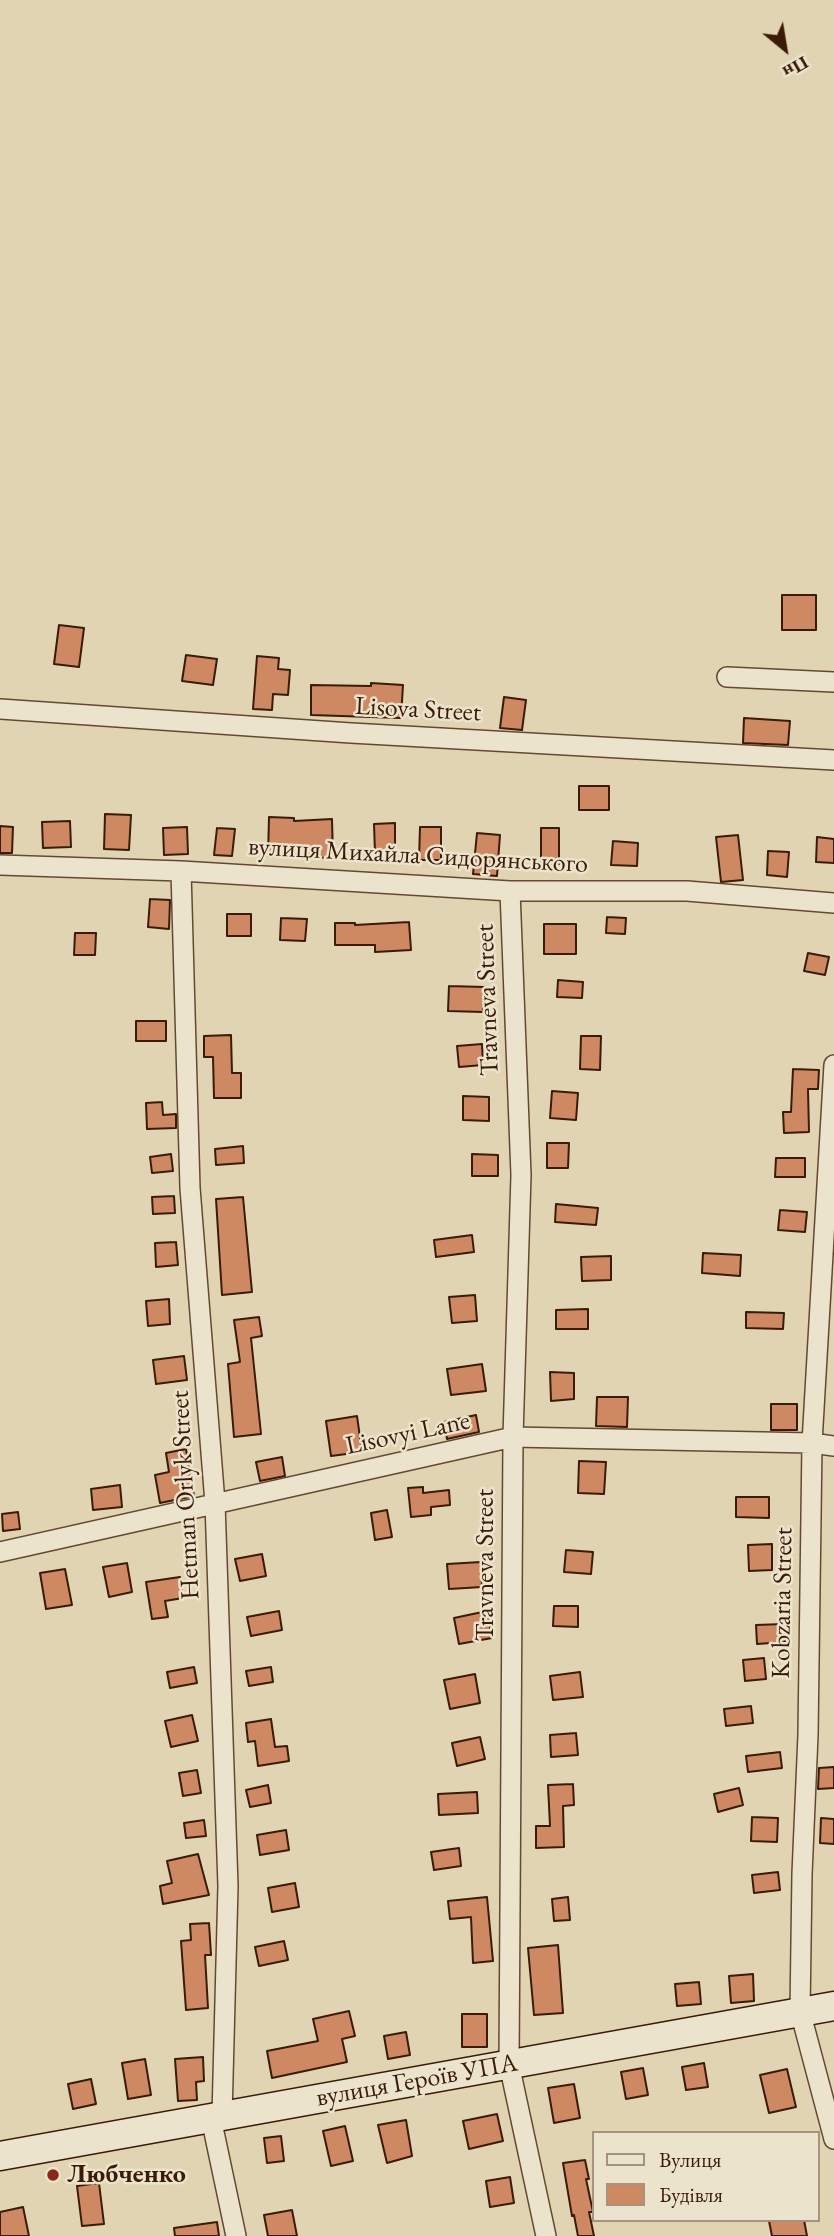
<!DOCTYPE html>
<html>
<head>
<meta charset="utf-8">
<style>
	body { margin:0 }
	#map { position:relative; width:834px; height:2236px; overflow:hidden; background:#e1d4b2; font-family:"EB Garamond",serif }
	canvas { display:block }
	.legend { position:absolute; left:592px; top:2131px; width:228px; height:91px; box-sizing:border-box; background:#ece3cd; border:2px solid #a5937d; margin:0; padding:9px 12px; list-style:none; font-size:21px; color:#3a1b06 }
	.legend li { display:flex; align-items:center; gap:14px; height:35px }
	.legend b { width:35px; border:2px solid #a5937d }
	.north { position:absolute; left:750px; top:14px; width:70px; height:70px; -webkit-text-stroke:5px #ece3cd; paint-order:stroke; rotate:150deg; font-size:19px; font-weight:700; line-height:28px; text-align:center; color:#3a1b06 }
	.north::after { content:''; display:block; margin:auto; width:24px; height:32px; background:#3a1b06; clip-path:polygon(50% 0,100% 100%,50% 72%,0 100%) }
</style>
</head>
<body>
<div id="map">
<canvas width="834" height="2236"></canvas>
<ul class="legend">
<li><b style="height:9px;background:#ece3cd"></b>Вулиця</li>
<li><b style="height:19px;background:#ce8963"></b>Будівля</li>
</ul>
<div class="north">Пн</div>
</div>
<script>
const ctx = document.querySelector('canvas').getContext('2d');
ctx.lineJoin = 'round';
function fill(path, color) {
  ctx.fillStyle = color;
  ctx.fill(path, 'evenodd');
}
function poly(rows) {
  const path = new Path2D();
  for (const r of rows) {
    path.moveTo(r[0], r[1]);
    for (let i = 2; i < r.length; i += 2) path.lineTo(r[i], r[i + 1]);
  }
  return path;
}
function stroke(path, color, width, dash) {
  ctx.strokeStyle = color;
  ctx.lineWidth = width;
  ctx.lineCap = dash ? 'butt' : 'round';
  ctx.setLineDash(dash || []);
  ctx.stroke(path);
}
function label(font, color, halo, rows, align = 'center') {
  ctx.font = font + ' "EB Garamond",serif';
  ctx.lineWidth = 5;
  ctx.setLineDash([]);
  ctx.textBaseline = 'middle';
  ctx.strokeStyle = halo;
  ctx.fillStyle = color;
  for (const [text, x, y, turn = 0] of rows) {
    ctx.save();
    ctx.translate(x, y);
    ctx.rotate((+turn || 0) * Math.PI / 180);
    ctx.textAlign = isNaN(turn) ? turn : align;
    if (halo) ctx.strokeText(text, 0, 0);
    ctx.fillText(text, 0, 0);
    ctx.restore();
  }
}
const building = poly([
	[782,595,816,595,816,630,782,630,782,595],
	[59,625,84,628,79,667,54,664,59,625],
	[186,655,217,659,213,685,182,681,186,655],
	[257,656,279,658,278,669,290,670,288,695,273,694,272,710,253,709,257,656],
	[371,683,403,685,401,718,311,715,311,685,371,686,371,683],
	[504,697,526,700,522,730,500,728,504,697],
	[744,718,790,721,788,745,743,743,744,718],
	[579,786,609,786,609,810,579,810,579,786],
	[105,814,131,815,129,850,104,849,105,814],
	[269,817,294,818,294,821,332,819,333,858,268,856,269,817],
	[70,821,71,847,43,848,42,822,70,821],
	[395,823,395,853,375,853,374,824,395,823],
	[0,826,13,827,12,853,0,853,0,826],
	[187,827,188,854,164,855,163,828,187,827],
	[420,827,441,827,441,860,419,860,420,827],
	[217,828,235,829,232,856,214,855,217,828],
	[541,828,559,828,559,864,541,865,541,828],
	[477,833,500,835,497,876,473,874,477,833],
	[738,835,743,880,721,882,716,837,738,835],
	[817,837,834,839,834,863,816,862,817,837],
	[613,841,638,843,637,866,611,865,613,841],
	[768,851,789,852,787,877,767,875,768,851],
	[150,899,170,900,169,929,148,927,150,899],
	[227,914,251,914,251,936,227,936,227,914],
	[607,917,626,918,625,934,606,933,607,917],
	[281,918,307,919,305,941,280,940,281,918],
	[409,922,411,950,375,952,375,945,335,945,335,923,355,923,355,925,409,922],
	[544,924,576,924,576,954,544,954,544,924],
	[75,933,96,933,95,955,74,955,75,933],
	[808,953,829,957,825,975,804,971,808,953],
	[558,980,583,982,582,998,557,997,558,980],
	[449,986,484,987,483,1012,448,1011,449,986],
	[136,1021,166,1021,166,1041,136,1041,136,1021],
	[231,1035,232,1073,241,1073,241,1098,214,1098,213,1057,204,1057,204,1036,231,1035],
	[581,1036,601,1036,600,1070,580,1069,581,1036],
	[482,1044,483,1065,459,1067,457,1046,482,1044],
	[793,1069,819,1070,818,1089,808,1089,809,1132,784,1133,783,1112,791,1112,793,1069],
	[552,1091,578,1093,576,1120,550,1118,552,1091],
	[463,1096,489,1097,489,1121,463,1120,463,1096],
	[162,1102,163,1115,176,1114,176,1128,147,1129,146,1103,162,1102],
	[547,1143,569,1143,568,1168,547,1168,547,1143],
	[243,1146,244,1163,216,1165,215,1149,243,1146],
	[171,1154,173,1171,152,1173,150,1157,171,1154],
	[472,1154,498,1155,498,1176,472,1176,472,1154],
	[776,1158,805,1158,805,1177,775,1177,776,1158],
	[174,1196,175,1213,153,1214,152,1197,174,1196],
	[243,1197,252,1292,222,1295,216,1199,243,1197],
	[556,1204,598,1208,596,1225,555,1222,556,1204],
	[780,1210,807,1212,805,1232,778,1230,780,1210],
	[472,1235,474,1252,436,1257,434,1240,472,1235],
	[176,1242,178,1265,156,1267,155,1243,176,1242],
	[703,1253,741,1255,740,1276,702,1273,703,1253],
	[611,1256,611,1280,582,1281,581,1257,611,1256],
	[475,1295,477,1321,452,1323,449,1297,475,1295],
	[169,1299,170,1324,148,1326,146,1301,169,1299],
	[588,1309,588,1329,556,1329,556,1310,588,1309],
	[746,1312,784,1313,783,1329,746,1328,746,1312],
	[259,1317,262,1336,251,1338,261,1434,234,1437,228,1364,240,1362,234,1320,259,1317],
	[184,1356,187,1380,156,1384,153,1360,184,1356],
	[482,1364,486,1391,451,1395,447,1369,482,1364],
	[550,1372,574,1373,574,1399,551,1401,550,1372],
	[597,1397,628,1397,627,1427,596,1426,597,1397],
	[771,1404,797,1404,797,1430,771,1430,771,1404],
	[476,1415,479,1432,447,1439,444,1422,476,1415],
	[357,1416,362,1452,331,1456,326,1421,357,1416],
	[186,1449,194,1496,160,1503,155,1475,169,1472,166,1453,186,1449],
	[282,1457,285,1476,260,1481,256,1462,282,1457],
	[579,1461,606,1462,604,1494,578,1493,579,1461],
	[120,1485,122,1507,93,1510,91,1489,120,1485],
	[423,1487,423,1493,449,1490,450,1505,431,1507,431,1515,411,1517,408,1488,423,1487],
	[736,1497,769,1497,769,1518,736,1517,736,1497],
	[387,1510,392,1537,375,1540,371,1513,387,1510],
	[18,1512,20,1529,3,1531,2,1514,18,1512],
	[772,1544,772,1570,749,1571,748,1545,772,1544],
	[566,1550,593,1552,591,1574,564,1572,566,1550],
	[262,1554,266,1576,240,1581,235,1559,262,1554],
	[481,1562,482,1587,449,1589,447,1564,481,1562],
	[127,1563,132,1592,109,1597,103,1567,127,1563],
	[65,1569,72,1605,46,1609,40,1573,65,1569],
	[180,1577,183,1598,165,1601,168,1617,152,1619,146,1582,180,1577],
	[554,1606,578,1606,578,1627,553,1626,554,1606],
	[279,1611,282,1630,251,1636,247,1617,279,1611],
	[487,1611,492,1638,459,1644,454,1618,487,1611],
	[784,1624,785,1642,757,1644,756,1625,784,1624],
	[764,1658,766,1679,745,1681,743,1660,764,1658],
	[194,1667,197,1683,170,1688,167,1672,194,1667],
	[271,1667,273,1682,249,1686,246,1671,271,1667],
	[580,1672,583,1697,553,1700,550,1676,580,1672],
	[475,1674,480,1703,450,1709,444,1680,475,1674],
	[751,1706,753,1723,726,1726,724,1709,751,1706],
	[192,1715,198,1741,171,1747,165,1721,192,1715],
	[271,1719,275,1747,287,1746,289,1761,258,1766,255,1741,248,1742,246,1723,271,1719],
	[576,1733,578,1755,551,1757,550,1735,576,1733],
	[480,1737,485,1759,457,1766,452,1743,480,1737],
	[780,1752,782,1768,748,1772,746,1756,780,1752],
	[834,1767,834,1788,818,1789,819,1768,834,1767],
	[197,1770,201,1793,183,1796,179,1773,197,1770],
	[573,1784,574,1805,563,1806,564,1847,536,1848,536,1826,550,1826,548,1785,573,1784],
	[268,1785,271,1803,250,1807,246,1790,268,1785],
	[739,1788,743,1805,718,1812,714,1794,739,1788],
	[477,1792,478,1813,439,1815,438,1794,477,1792],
	[752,1817,778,1818,777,1842,751,1841,752,1817],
	[821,1818,834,1819,834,1844,820,1843,821,1818],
	[204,1820,206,1836,186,1838,184,1823,204,1820],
	[286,1830,289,1850,260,1855,257,1835,286,1830],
	[459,1848,461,1866,434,1870,431,1852,459,1848],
	[198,1854,209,1895,163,1904,160,1886,172,1883,167,1861,198,1854],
	[778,1872,780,1890,754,1893,752,1875,778,1872],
	[295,1883,299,1907,272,1912,268,1888,295,1883],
	[487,1897,493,1961,473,1963,471,1917,450,1919,448,1901,487,1897],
	[568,1897,570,1920,554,1921,552,1899,568,1897],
	[209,1923,211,1955,205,1955,208,2008,186,2010,181,1941,191,1940,190,1924,209,1923],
	[284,1941,288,1960,259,1966,255,1947,284,1941],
	[558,1945,563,2013,534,2015,528,1948,558,1945],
	[753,1974,754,2001,731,2003,729,1976,753,1974],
	[699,1982,701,2004,677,2006,675,1984,699,1982],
	[349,2011,355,2036,342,2039,347,2062,272,2078,267,2051,318,2041,313,2019,349,2011],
	[462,2014,487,2014,487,2047,462,2047,462,2014],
	[406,2032,410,2055,388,2059,384,2036,406,2032],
	[203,2057,204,2081,196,2082,197,2100,178,2101,175,2059,203,2057],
	[145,2059,151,2095,128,2099,122,2063,145,2059],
	[704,2063,708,2087,686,2090,682,2067,704,2063],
	[643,2068,648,2095,626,2099,621,2072,643,2068],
	[787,2069,796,2107,769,2113,760,2075,787,2069],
	[91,2079,96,2104,73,2109,68,2084,91,2079],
	[574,2084,580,2118,554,2123,548,2088,574,2084],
	[497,2114,503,2141,469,2149,463,2121,497,2114],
	[406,2120,412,2156,387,2163,378,2125,406,2120],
	[345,2126,353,2161,331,2166,323,2131,345,2126],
	[281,2136,284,2161,267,2163,264,2138,281,2136],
	[585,2160,589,2179,586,2179,593,2212,589,2212,594,2236,578,2236,574,2215,572,2216,563,2163,585,2160],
	[510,2177,514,2203,490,2207,486,2181,510,2177],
	[99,2183,104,2224,82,2226,77,2186,99,2183],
	[23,2207,29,2236,0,2236,0,2212,23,2207],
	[292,2210,297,2236,268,2236,264,2215,292,2210],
	[777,2220,804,2220,807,2236,772,2236,769,2221,777,2220],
	[217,2222,219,2236,175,2236,174,2228,217,2222]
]);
const street = poly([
	[727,677,834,682],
	[0,709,351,733,834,760],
	[0,865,181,871,510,891,687,891,834,903],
	[181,871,190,1188,215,1503,228,1886,222,2116],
	[510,891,521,1175,513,1437,509,2064,546,2236],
	[834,1065,812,1443,808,1735,802,1874,800,2011,834,2139],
	[0,1552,513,1437,812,1443,834,1446],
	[211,2118,236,2236]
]);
const secondary = poly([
	[0,2156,834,2006]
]);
const markers = [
	[53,2175,7,"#8f2418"]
];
const streetNames = [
	["Lisova Street",418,710,3],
	["вулиця Михайла Сидорянського",418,856,3],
	["Travneva Street",488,1000,-92],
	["Lisovyi Lane",408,1434,-12],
	["Hetman Orlyk Street",186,1495,-93],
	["Travneva Street",486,1565,-90],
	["Kobzaria Street",783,1603,-89],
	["вулиця Героїв УПА",417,2081,-10]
];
const poiNames = [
	["Любченко",67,2175]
];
fill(building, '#ce8963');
stroke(building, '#3a1b06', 2);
stroke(street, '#644931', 22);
stroke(secondary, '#3a1b06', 31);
stroke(street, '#ece3cd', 19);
stroke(secondary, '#ece3cd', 28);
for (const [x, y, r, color] of markers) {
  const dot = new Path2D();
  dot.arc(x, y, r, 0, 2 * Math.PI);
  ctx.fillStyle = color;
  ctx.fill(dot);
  stroke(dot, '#ece3cd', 2.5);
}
label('26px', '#3a1b06', '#ece3cd', streetNames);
label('bold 26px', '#3a1b06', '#ece3cd', poiNames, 'left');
</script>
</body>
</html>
